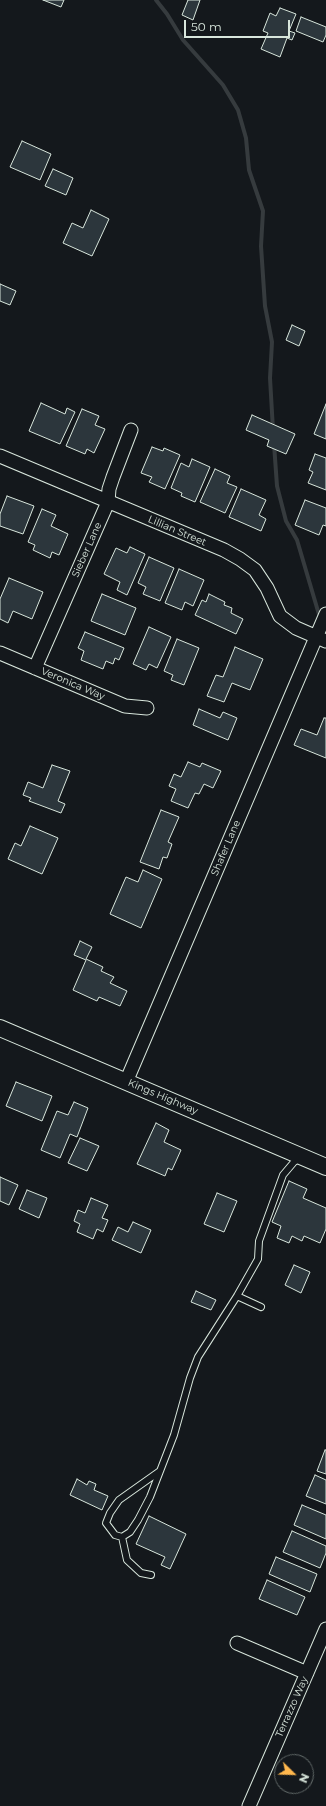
<!DOCTYPE html>
<html>
<head>
<meta charset="utf-8">
<style>
	body { margin:0 }
	#map { position:relative; width:326px; height:1806px; overflow:hidden; background:#14181c; font-family:Montserrat,sans-serif }
	canvas { display:block }
	.north { position:absolute; left:274px; top:1754px; width:40px; height:40px; box-sizing:border-box; background:#14181c; border:1px solid #626a69; border-radius:50%; rotate:113deg; font-size:11px; font-weight:700; line-height:16px; text-align:center; color:#d8e6dc }
	.north::after { content:''; display:block; margin:auto; width:14px; height:18px; background:#ffb74d; clip-path:polygon(50% 0,100% 100%,50% 72%,0 100%) }
	.scale { position:absolute; left:184px; top:20px; width:106px; height:18px; box-sizing:border-box; border:2px solid #d8e6dc; border-top:0; padding-left:5px; font-size:12px; line-height:14px; white-space:nowrap; color:#d8e6dc; -webkit-text-stroke:3px #14181c; paint-order:stroke }
</style>
</head>
<body>
<div id="map">
<canvas width="326" height="1806"></canvas>
<div class="north">N</div>
<div class="scale">50 m</div>
</div>
<script>
const ctx = document.querySelector('canvas').getContext('2d');
ctx.lineJoin = 'round';
function poly(rows) {
  const path = new Path2D();
  for (const r of rows) {
    path.moveTo(r[0], r[1]);
    for (let i = 2; i < r.length; i += 2) path.lineTo(r[i], r[i + 1]);
  }
  return path;
}
function stroke(path, color, width, dash) {
  ctx.strokeStyle = color;
  ctx.lineWidth = width;
  ctx.lineCap = dash ? 'butt' : 'round';
  ctx.setLineDash(dash || []);
  ctx.stroke(path);
}
function fill(path, color) {
  ctx.fillStyle = color;
  ctx.fill(path, 'evenodd');
}
function label(font, color, halo, rows, align = 'center') {
  ctx.font = font + ' Montserrat,sans-serif';
  ctx.lineWidth = 3;
  ctx.setLineDash([]);
  ctx.textBaseline = 'middle';
  ctx.strokeStyle = halo;
  ctx.fillStyle = color;
  for (const [text, x, y, turn = 0] of rows) {
    ctx.save();
    ctx.translate(x, y);
    ctx.rotate((+turn || 0) * Math.PI / 180);
    ctx.textAlign = isNaN(turn) ? turn : align;
    if (halo) ctx.strokeText(text, 0, 0);
    ctx.fillText(text, 0, 0);
    ctx.restore();
  }
}
const stream = poly([
	[156,0,167,14,183,40,223,85,238,110,246,138,249,170,263,211,261,246,265,306,272,342,270,378,273,430],
	[274,444,277,486,286,521,297,540,320,618]
]);
const building = poly([
	[43,0,64,0,61,7,43,0],
	[188,0,200,0,193,20,182,15,188,0],
	[280,8,296,14,289,31,295,33,292,40,287,38,280,57,261,49,268,33,263,31,270,13,276,16,280,8],
	[301,17,326,27,326,35,323,42,296,31,301,17],
	[22,141,51,154,40,180,10,167,22,141],
	[53,169,73,178,66,195,45,186,53,169],
	[91,210,109,219,92,256,63,243,72,223,83,228,91,210],
	[0,284,16,291,10,305,0,301,0,284],
	[292,325,305,331,299,346,286,340,292,325],
	[41,403,65,414,67,408,75,412,60,444,29,431,41,403],
	[326,404,326,439,314,434,326,404],
	[82,409,99,416,95,425,105,429,94,453,87,449,85,454,66,446,82,409],
	[252,415,295,434,286,454,267,446,269,440,246,430,252,415],
	[152,447,163,451,164,448,180,455,165,489,149,482,152,477,141,473,152,447],
	[315,454,326,458,326,490,308,483,313,472,309,470,315,454],
	[192,459,210,467,195,502,181,496,182,493,171,488,181,463,189,467,192,459],
	[215,469,230,476,227,483,237,487,225,513,200,502,215,469],
	[241,489,266,500,259,515,266,519,261,531,229,517,241,489],
	[7,496,34,506,23,534,0,526,0,514,7,496],
	[305,500,326,508,326,526,323,525,319,535,295,525,305,500],
	[42,509,56,515,51,526,68,534,59,555,52,552,50,558,33,550,35,545,28,542,42,509],
	[130,547,145,554,127,595,117,590,120,582,104,574,116,548,127,553,130,547],
	[149,557,174,568,160,601,143,594,146,587,138,583,149,557],
	[179,569,204,580,193,606,185,602,182,610,165,603,179,569],
	[9,578,43,592,32,619,13,611,8,623,0,619,0,599,9,578],
	[102,594,136,608,125,635,91,621,102,594],
	[209,594,225,602,224,605,232,608,231,613,243,619,236,634,195,615,202,600,206,602,209,594],
	[149,627,171,637,157,668,149,664,146,670,133,664,149,627],
	[85,632,124,648,119,660,115,658,113,664,106,661,103,669,81,660,84,651,78,648,85,632],
	[177,639,199,648,184,685,171,680,173,675,164,671,177,639],
	[235,647,263,659,250,690,232,683,224,702,207,696,216,675,223,677,235,647],
	[199,709,220,718,223,712,237,718,228,740,193,725,199,709],
	[324,718,326,718,326,758,294,745,301,729,317,735,324,718],
	[188,762,200,767,202,763,221,771,213,788,204,784,199,794,195,793,188,808,171,801,176,789,169,786,174,774,181,777,188,762],
	[52,765,70,771,58,801,65,804,61,813,29,801,31,798,23,795,28,782,43,788,52,765],
	[161,810,179,817,168,842,172,844,167,858,163,857,159,869,140,862,161,810],
	[30,826,58,838,42,874,8,859,15,843,21,846,30,826],
	[143,870,162,879,141,928,110,914,126,877,138,882,143,870],
	[80,941,92,947,86,959,103,967,101,971,114,977,110,983,127,991,120,1006,99,997,97,1001,73,990,86,960,74,955,80,941],
	[16,1082,52,1096,42,1121,6,1106,16,1082],
	[74,1102,88,1108,77,1137,70,1134,60,1158,41,1150,57,1111,68,1115,74,1102],
	[156,1123,169,1130,164,1142,181,1150,172,1170,168,1168,165,1176,137,1164,156,1123],
	[80,1138,99,1146,87,1171,68,1163,80,1138],
	[0,1177,18,1185,9,1205,0,1201,0,1177],
	[289,1181,307,1189,303,1198,326,1208,326,1229,320,1243,304,1236,302,1241,292,1236,289,1243,277,1238,281,1226,272,1222,289,1181],
	[27,1190,47,1198,39,1218,19,1209,27,1190],
	[217,1193,237,1201,224,1232,204,1224,217,1193],
	[91,1198,108,1205,102,1218,108,1220,103,1232,97,1229,93,1239,77,1232,80,1224,74,1221,78,1210,85,1213,91,1198],
	[133,1222,151,1230,141,1253,112,1240,118,1227,128,1232,133,1222],
	[294,1265,310,1272,301,1293,285,1285,294,1265],
	[196,1291,216,1300,211,1310,191,1302,196,1291],
	[325,1450,326,1450,326,1474,317,1471,325,1450],
	[315,1475,326,1480,326,1504,306,1496,315,1475],
	[77,1479,87,1485,89,1481,96,1484,94,1490,108,1496,102,1510,70,1495,77,1479],
	[302,1505,326,1515,326,1539,294,1525,302,1505],
	[149,1516,186,1534,170,1569,161,1565,165,1557,136,1544,149,1516],
	[292,1531,326,1546,326,1553,320,1568,283,1552,292,1531],
	[276,1557,317,1574,310,1592,269,1574,276,1557],
	[267,1580,305,1597,297,1615,259,1599,267,1580]
]);
const service = poly([
	[237,1296,261,1307],
	[160,1471,119,1500,110,1513,106,1523,115,1535,122,1537,130,1532,138,1520,150,1497,174,1435,190,1378,198,1357,237,1296,258,1259,259,1241,283,1175,294,1162,301,1157],
	[122,1537,127,1560,141,1573,151,1575]
]);
const minor = poly([
	[0,456,224,550,240,559,255,570,267,588,280,616,296,628,326,641],
	[0,653,125,706,147,708],
	[35,668,108,502,109,489,113,477,131,430],
	[126,1082,326,614],
	[237,1643,307,1673],
	[249,1806,326,1629]
]);
const tertiary = poly([
	[0,1028,326,1167]
]);
const streetNames = [
	["Lillian Street",177,531,23],
	["Sieber Lane",87,550,-66],
	["Veronica Way",73,684,23],
	["Shafer Lane",226,848,-67],
	["Kings Highway",163,1097,23],
	["Terrazzo Way",292,1707,-66]
];
stroke(stream, '#363b3e', 4);
fill(building, '#2c363c');
stroke(building, '#d8e6dc', 1);
stroke(service, '#d8e6dc', 8);
stroke(minor, '#d8e6dc', 15);
stroke(tertiary, '#d8e6dc', 18);
stroke(service, '#14181c', 6);
stroke(minor, '#14181c', 13);
stroke(tertiary, '#14181c', 16);
label('10px', '#d8e6dc', '#14181c', streetNames);
</script>
</body>
</html>
